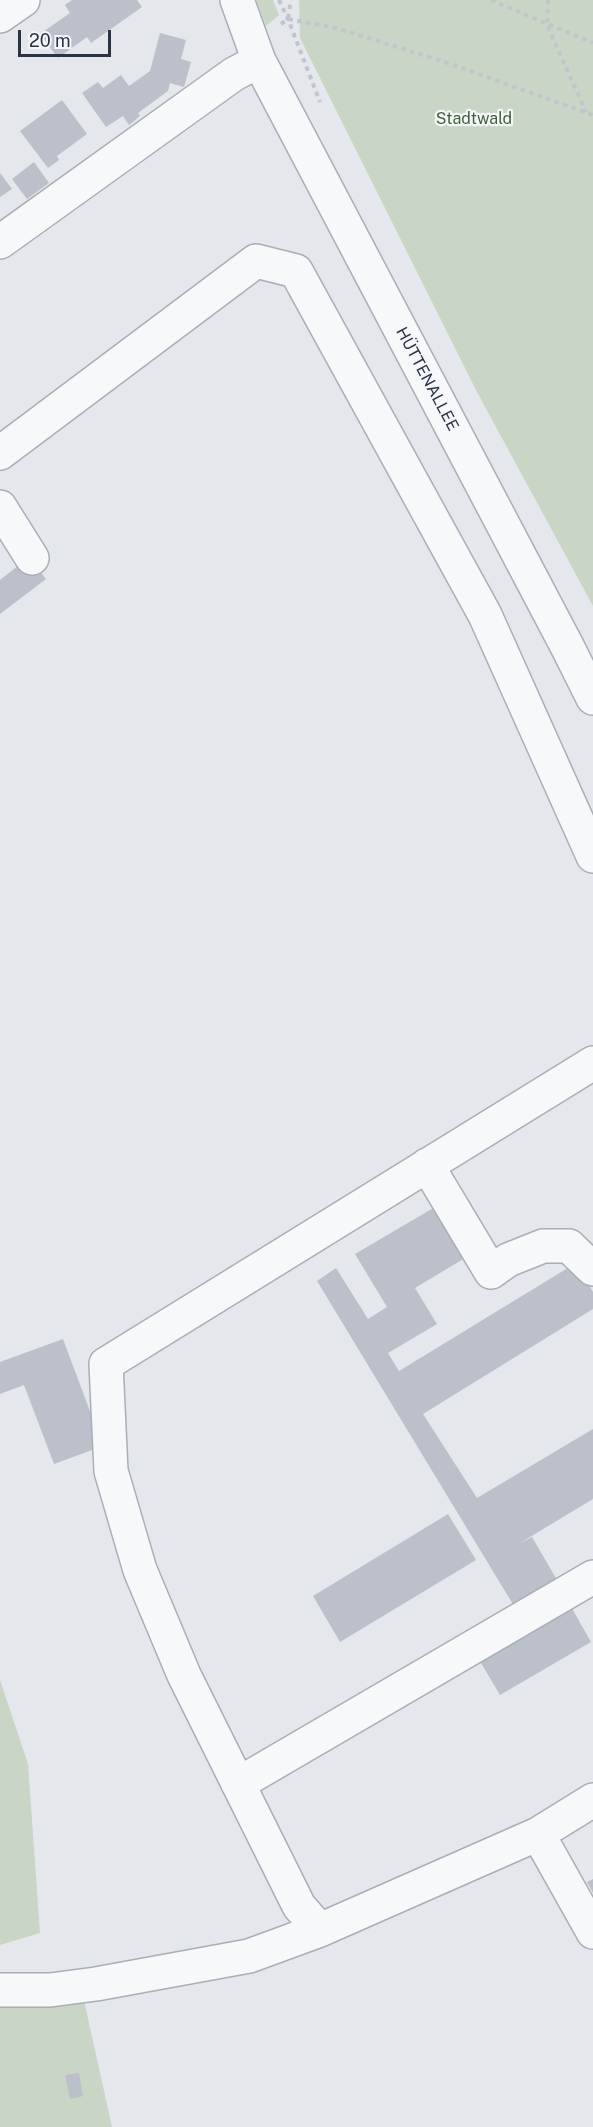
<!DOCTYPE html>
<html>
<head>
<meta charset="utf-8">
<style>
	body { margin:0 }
	#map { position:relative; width:593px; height:2127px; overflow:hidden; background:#e4e7ec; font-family:"Public Sans",sans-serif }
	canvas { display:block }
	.scale { position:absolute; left:18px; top:30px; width:93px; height:27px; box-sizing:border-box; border:3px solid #2b3445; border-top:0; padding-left:8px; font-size:18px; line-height:21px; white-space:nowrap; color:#2b3445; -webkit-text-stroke:4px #f4f6f9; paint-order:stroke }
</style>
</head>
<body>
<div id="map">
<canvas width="593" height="2127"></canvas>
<div class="scale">20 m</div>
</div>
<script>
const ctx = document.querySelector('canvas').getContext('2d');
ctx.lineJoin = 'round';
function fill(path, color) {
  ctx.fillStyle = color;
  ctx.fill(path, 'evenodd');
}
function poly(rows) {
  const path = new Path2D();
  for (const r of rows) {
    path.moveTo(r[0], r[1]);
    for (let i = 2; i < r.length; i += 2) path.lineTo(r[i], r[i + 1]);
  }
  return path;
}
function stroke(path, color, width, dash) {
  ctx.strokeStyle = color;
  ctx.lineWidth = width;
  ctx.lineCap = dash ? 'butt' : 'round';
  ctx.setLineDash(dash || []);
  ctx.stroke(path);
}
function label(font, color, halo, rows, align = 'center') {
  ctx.font = font + ' "Public Sans",sans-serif';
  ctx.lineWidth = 4.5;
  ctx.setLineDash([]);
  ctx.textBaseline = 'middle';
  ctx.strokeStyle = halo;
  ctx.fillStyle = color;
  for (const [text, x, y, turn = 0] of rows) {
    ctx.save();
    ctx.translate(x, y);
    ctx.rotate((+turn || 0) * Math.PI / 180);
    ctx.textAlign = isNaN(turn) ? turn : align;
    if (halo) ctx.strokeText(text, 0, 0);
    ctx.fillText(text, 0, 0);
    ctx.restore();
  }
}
const green = poly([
	[256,0,273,0,279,15,266,26],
	[299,0,593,0,593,606,477,392,300,38],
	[0,1680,28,1764,40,1933,0,1945],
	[83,1996,112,2127,0,2127,0,2001]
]);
const building = poly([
	[72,0,137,0,142,7,91,43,87,37,58,58,40,34,70,13,65,5],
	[160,33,186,40,181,59,191,62,184,87,170,83,168,91,138,113,140,116,129,125,123,116,106,127,82,93,98,82,103,88,121,75,129,86,150,71],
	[62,100,87,134,57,156,59,160,48,168,20,131],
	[34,162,49,183,27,199,12,179],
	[0,173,12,189,0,197],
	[29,557,46,579,0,614,0,580],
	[435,1207,465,1258,415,1288,437,1324,388,1353,399,1371,576,1263,593,1292,593,1309,423,1414,477,1498,593,1429,593,1499,520,1543,532,1537,557,1580,514,1606,317,1281,336,1268,368,1319,387,1307,355,1254],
	[63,1339,103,1446,54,1464,24,1385,0,1394,0,1362],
	[448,1514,476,1560,340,1642,313,1596],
	[570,1605,591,1642,500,1695,478,1658],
	[593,1879,593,1893,587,1882],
	[79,2073,83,2096,70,2099,65,2075]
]);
const path = poly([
	[279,0,288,19,320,102],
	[491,0,593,43],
	[548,0,547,25,586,112],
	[288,18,291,0],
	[281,24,288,19,336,28,445,62,593,115]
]);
const minor = poly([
	[237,0,259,61,568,648,593,698],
	[0,16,23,0],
	[0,242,234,74,259,61],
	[0,453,256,261,296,271,485,615,593,856],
	[0,507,32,558],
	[593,1063,106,1364,111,1471,140,1570,184,1675,299,1906,320,1930,538,1834,593,1800],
	[427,1165,491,1272,508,1260,543,1246,569,1246,593,1269],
	[238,1784,593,1577],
	[538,1834,593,1932],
	[0,1990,50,1990,96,1984,249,1956,320,1930]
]);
const parkNames = [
	["Stadtwald",474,119]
];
const streetNames = [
	["HÜTTENALLEE",427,379,62]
];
fill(green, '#c9d6c5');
fill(building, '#bbc0ca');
stroke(minor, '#a9aeb7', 36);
stroke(path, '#c2c5cb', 4, [4.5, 4.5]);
stroke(minor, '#f7f8fa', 33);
label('16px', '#3f6138', '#f4f6f9', parkNames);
label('16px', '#2b3445', '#f4f6f9', streetNames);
</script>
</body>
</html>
